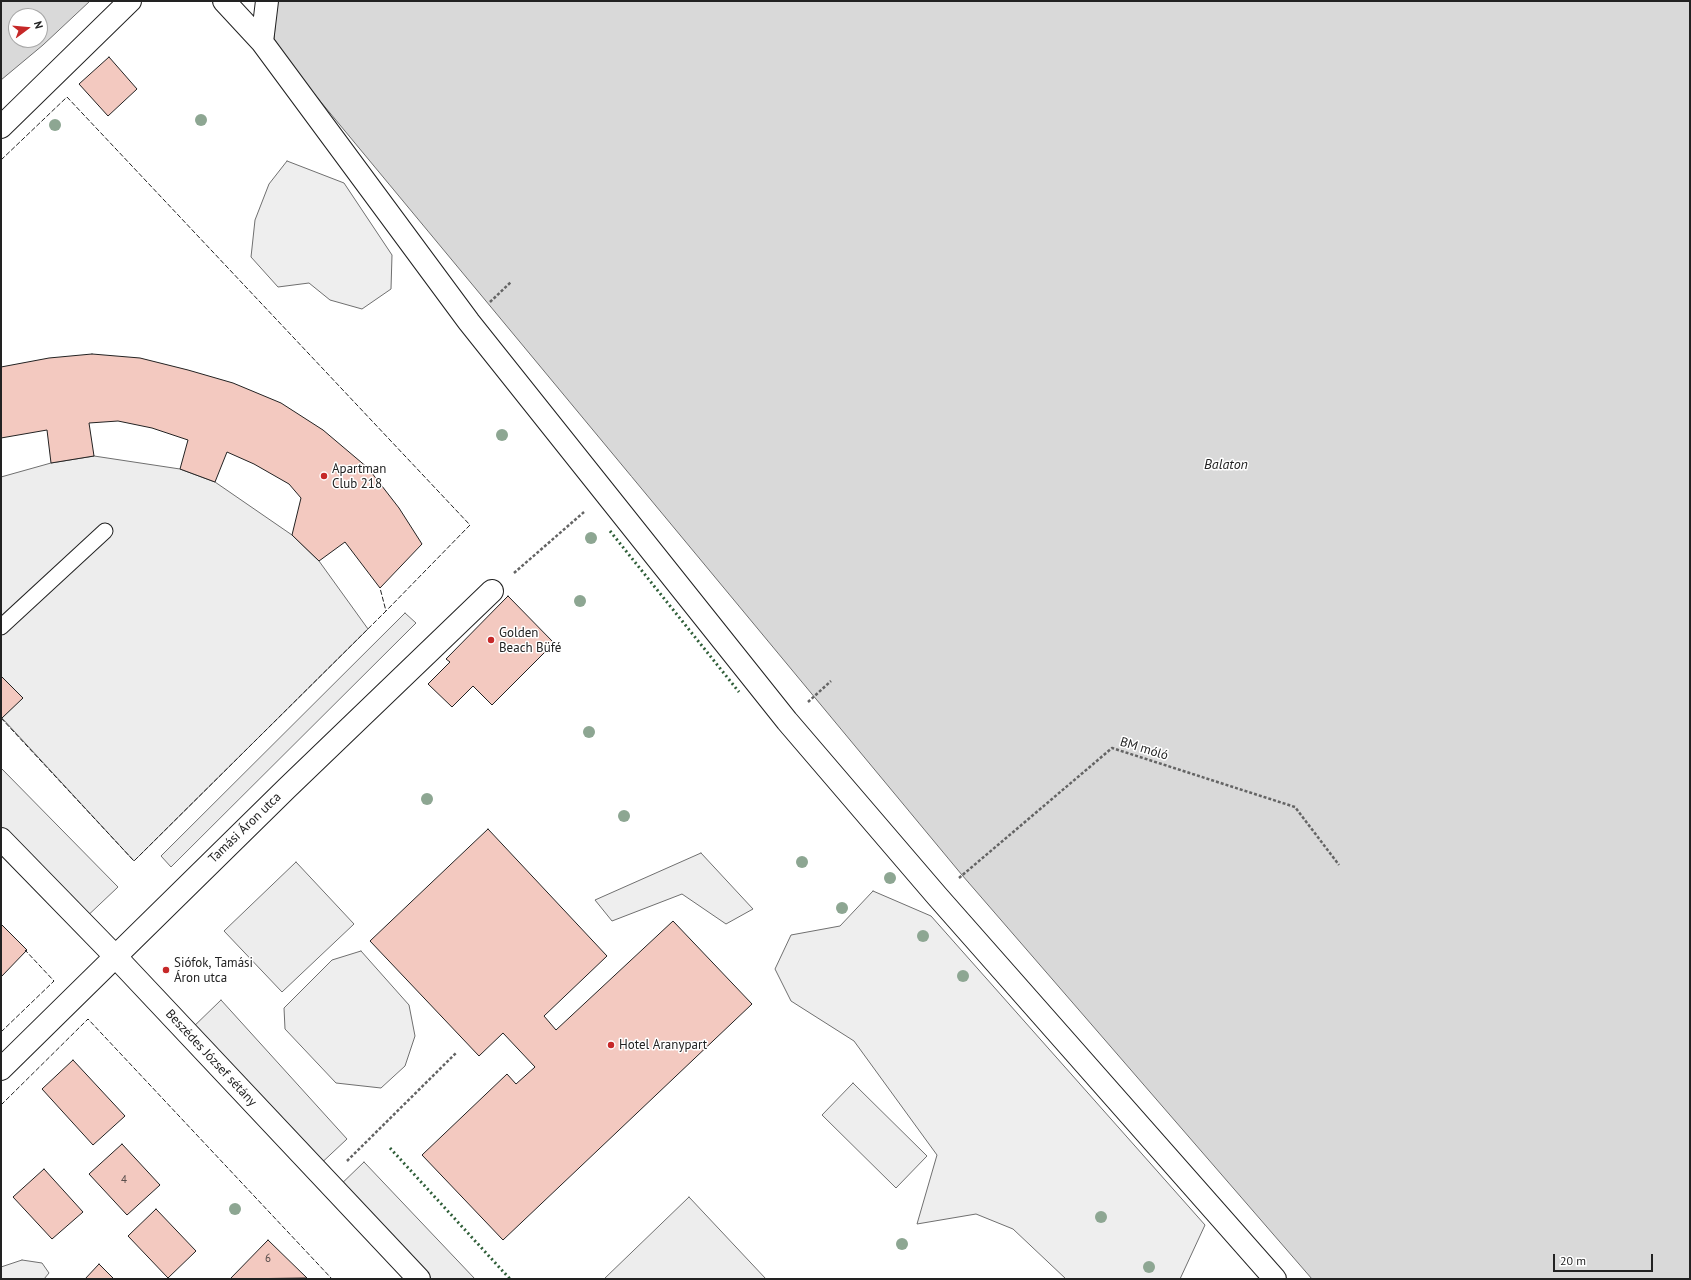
<!DOCTYPE html>
<html>
<head>
<meta charset="utf-8">
<style>
	body { margin:0 }
	#map { position:relative; width:1691px; height:1280px; overflow:hidden; background:#fff; font-family:"PT Sans",sans-serif }
	canvas { display:block }
	.frame { position:absolute; inset:0; border:2px solid #222; pointer-events:none }
	.north { position:absolute; left:8px; top:8px; width:40px; height:40px; box-sizing:border-box; background:#fff; border:1px solid #a7a7a7; border-radius:50%; rotate:74deg; font-size:11px; font-weight:700; line-height:16px; text-align:center; color:#222 }
	.north::after { content:''; display:block; margin:auto; width:14px; height:18px; background:#c62828; clip-path:polygon(50% 0,100% 100%,50% 72%,0 100%) }
	.scale { position:absolute; left:1553px; top:1254px; width:100px; height:18px; box-sizing:border-box; border:2px solid #222; border-top:0; padding-left:5px; font-size:12px; line-height:14px; white-space:nowrap; color:#222; -webkit-text-stroke:3px #fff; paint-order:stroke }
</style>
</head>
<body>
<div id="map">
<canvas width="1691" height="1280"></canvas>
<div class="frame"></div>
<div class="north">N</div>
<div class="scale">20 m</div>
</div>
<script>
const ctx = document.querySelector('canvas').getContext('2d');
ctx.lineJoin = 'round';
function fill(path, color) {
  ctx.fillStyle = color;
  ctx.fill(path, 'evenodd');
}
function poly(rows) {
  const path = new Path2D();
  for (const r of rows) {
    path.moveTo(r[0], r[1]);
    for (let i = 2; i < r.length; i += 2) path.lineTo(r[i], r[i + 1]);
  }
  return path;
}
function stroke(path, color, width, dash) {
  ctx.strokeStyle = color;
  ctx.lineWidth = width;
  ctx.lineCap = dash ? 'butt' : 'round';
  ctx.setLineDash(dash || []);
  ctx.stroke(path);
}
function label(font, color, halo, rows, align = 'center') {
  ctx.font = font + ' "PT Sans",sans-serif';
  ctx.lineWidth = 3;
  ctx.setLineDash([]);
  ctx.textBaseline = 'middle';
  ctx.strokeStyle = halo;
  ctx.fillStyle = color;
  for (const [text, x, y, turn = 0] of rows) {
    ctx.save();
    ctx.translate(x, y);
    ctx.rotate((+turn || 0) * Math.PI / 180);
    ctx.textAlign = isNaN(turn) ? turn : align;
    if (halo) ctx.strokeText(text, 0, 0);
    ctx.fillText(text, 0, 0);
    ctx.restore();
  }
}
const green = poly([
	[287,161,344,183,392,255,391,289,362,309,330,300,309,283,278,287,251,257,255,220,269,184,287,161],
	[701,853,753,909,726,924,682,894,612,921,595,900,701,853],
	[873,891,931,916,1205,1225,1180,1279,1066,1279,1013,1229,976,1214,917,1224,937,1155,854,1041,791,1001,775,969,791,935,840,926,873,891],
	[361,951,409,1005,415,1036,405,1066,381,1088,336,1083,285,1029,284,1008,332,960,361,951],
	[853,1083,927,1156,896,1188,822,1115,853,1083],
	[22,1260,42,1263,49,1273,44,1279,1,1279,1,1267,22,1260]
]);
const parking = poly([
	[94,456,180,469,215,482,292,535,319,561,368,629,134,861,2,718,22,698,1,676,1,477,51,463,94,456],
	[405,613,416,623,171,867,161,856,405,613],
	[1,768,118,887,81,922,1,839,1,768],
	[296,862,354,924,282,992,224,931,296,862],
	[221,1000,347,1139,315,1169,187,1033,221,1000],
	[364,1162,475,1279,419,1279,335,1190,364,1162],
	[689,1197,766,1279,604,1279,689,1197]
]);
const water = poly([
	[1,1,90,1,43,45,1,80,1,1],
	[16,16,40,16,40,40,16,40,16,16],
	[277,1,1690,1,1690,1279,1312,1279,962,875,301,78,274,39,277,1]
]);
const building = poly([
	[109,57,137,89,108,116,79,84,109,57],
	[92,354,140,358,188,370,233,383,281,403,323,430,368,468,399,508,422,544,380,588,345,542,319,561,292,535,301,498,289,484,254,464,227,452,215,482,180,469,188,440,152,428,118,421,89,423,94,456,51,463,47,430,1,438,1,367,49,358,92,354],
	[508,596,554,643,492,705,473,686,452,707,428,684,450,662,446,659,508,596],
	[1,676,23,698,2,718,1,718,1,676],
	[488,829,607,956,544,1016,556,1030,673,921,752,1004,503,1240,422,1155,507,1074,516,1084,535,1067,503,1033,479,1056,370,941,488,829],
	[1,924,27,950,1,977,1,924],
	[73,1060,125,1116,93,1145,42,1089,73,1060],
	[122,1144,160,1185,127,1215,89,1174,122,1144],
	[44,1169,83,1212,52,1239,13,1197,44,1169],
	[156,1209,196,1251,168,1278,128,1236,156,1209],
	[268,1240,307,1278,230,1279,268,1240],
	[99,1264,114,1279,85,1279,99,1264]
]);
const path = poly([
	[490,302,511,282],
	[514,573,584,512],
	[808,702,831,681],
	[959,878,1112,748,1295,807,1339,865],
	[347,1161,457,1052]
]);
const lane = poly([
	[1,627,105,531]
]);
const street = poly([
	[224,1,262,42,267,1],
	[262,42,469,322,787,721,937,896,1275,1279],
	[1,127,130,1],
	[1,839,115,956,419,1279],
	[1,1069,287,788,492,591]
]);
const hedge = poly([
	[610,531,739,692],
	[390,1148,510,1279]
]);
const fence = poly([
	[1,160,67,97,470,525,386,611],
	[1,718,134,861,386,611,380,588],
	[1,1032,54,981,25,950],
	[1,1105,88,1019,332,1279]
]);
const trees = [
	[201,120],
	[55,125],
	[502,435],
	[591,538],
	[580,601],
	[589,732],
	[427,799],
	[624,816],
	[802,862],
	[890,878],
	[842,908],
	[923,936],
	[963,976],
	[235,1209],
	[1101,1217],
	[902,1244],
	[1149,1267]
];
const markers = [
	[324,476,4,"#c62828"],
	[491,640,4,"#c62828"],
	[166,970,4,"#c62828"],
	[611,1045,4,"#c62828"]
];
const numberNames = [
	["4",124,1180],
	["6",268,1259]
];
const poiNames = [
	["Apartman",332,469],
	["Club 218",332,484],
	["Golden",499,633],
	["Beach Büfé",499,648],
	["Siófok, Tamási",174,963],
	["Áron utca",174,978],
	["Hotel Aranypart",619,1045]
];
const streetNames = [
	["BM móló",1144,749,17],
	["Tamási Áron utca",245,828,-44],
	["Beszédes József sétány",211,1058,47]
];
const waterNames = [
	["Balaton",1226,465]
];
fill(green, '#eee');
stroke(green, '#6f6f6f', 1);
fill(parking, '#ededed');
stroke(parking, '#6f6f6f', 1);
fill(water, '#d9d9d9');
stroke(water, '#6f6f6f', 1);
fill(building, '#f3c9c0');
stroke(building, '#222', 1);
stroke(lane, '#222', 17);
stroke(street, '#222', 24);
stroke(path, '#646464', 2.5, [3, 2]);
stroke(lane, '#fff', 15);
stroke(street, '#fff', 22);
stroke(hedge, '#2f5e38', 3, [2, 3]);
stroke(fence, '#222', 1, [5, 2]);
ctx.fillStyle = '#8da692';
for (const [x, y] of trees) {
  ctx.beginPath();
  ctx.arc(x, y, 6, 0, 2 * Math.PI);
  ctx.fill();
}
for (const [x, y, r, color] of markers) {
  const dot = new Path2D();
  dot.arc(x, y, r, 0, 2 * Math.PI);
  ctx.fillStyle = color;
  ctx.fill(dot);
  stroke(dot, '#fff', 1.5);
}
label('11px', '#564c4a', null, numberNames);
label('13px', '#222', '#fff', poiNames, 'left');
label('13px', '#222', '#fff', streetNames);
label('italic 14px', '#222', '#fff', waterNames);
</script>
</body>
</html>
